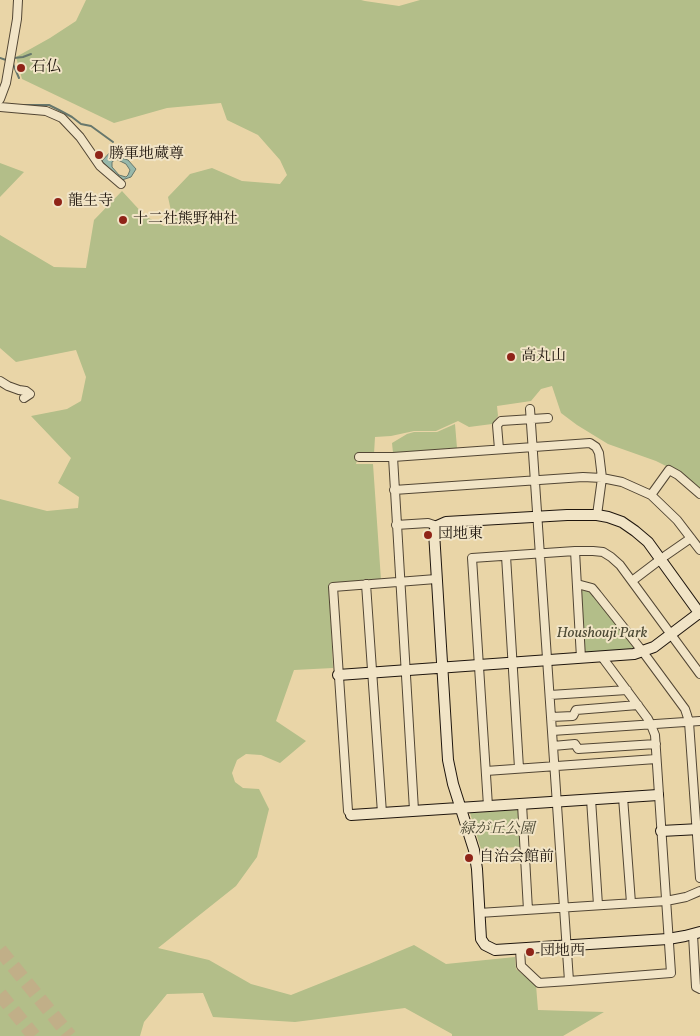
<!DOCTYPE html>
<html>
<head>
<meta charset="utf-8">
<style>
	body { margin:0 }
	canvas { display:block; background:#e9d5a7 }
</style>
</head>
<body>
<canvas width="700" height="1036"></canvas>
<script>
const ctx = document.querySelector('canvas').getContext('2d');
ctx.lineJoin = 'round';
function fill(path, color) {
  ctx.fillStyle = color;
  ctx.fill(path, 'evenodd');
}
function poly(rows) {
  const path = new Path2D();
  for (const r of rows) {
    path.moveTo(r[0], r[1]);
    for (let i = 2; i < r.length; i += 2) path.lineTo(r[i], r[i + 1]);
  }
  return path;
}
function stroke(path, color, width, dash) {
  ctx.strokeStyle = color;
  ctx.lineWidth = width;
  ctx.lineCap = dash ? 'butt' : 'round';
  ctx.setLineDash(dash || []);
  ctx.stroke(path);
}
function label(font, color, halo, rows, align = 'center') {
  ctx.font = font + ' Vollkorn,"Noto Serif JP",serif';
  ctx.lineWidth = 4;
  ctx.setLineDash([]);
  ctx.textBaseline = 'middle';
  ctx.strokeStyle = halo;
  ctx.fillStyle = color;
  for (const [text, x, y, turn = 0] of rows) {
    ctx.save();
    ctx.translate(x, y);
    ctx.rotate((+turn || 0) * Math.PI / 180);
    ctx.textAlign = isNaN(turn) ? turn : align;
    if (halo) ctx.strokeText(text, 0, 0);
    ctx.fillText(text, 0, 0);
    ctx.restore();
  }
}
const green = poly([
	[86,0,361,0,365,1,399,6,420,0,700,0,700,490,682,474,656,461,608,444,577,425,561,413,552,386,541,389,531,401,497,406,498,416,492,424,469,427,458,421,436,431,414,431,391,436,375,437,374,454,359,455,356,464,373,464,381,580,329,584,333,668,294,670,276,721,306,741,280,763,261,755,246,754,237,760,232,773,235,782,243,788,259,789,269,809,257,857,236,886,158,948,209,960,251,984,291,995,369,964,414,945,446,964,515,957,516,969,536,985,538,1010,604,1012,563,1036,452,1036,452,1034,405,1008,295,1022,213,1017,203,993,167,994,144,1022,140,1036,0,1036,0,499,47,511,78,508,79,497,58,483,71,458,31,416,67,409,81,401,86,377,76,350,16,362,0,348,0,235,54,267,86,268,94,220,122,191,145,216,164,226,173,220,168,197,190,174,212,168,242,181,280,184,287,175,280,160,258,135,227,120,221,103,167,108,114,123,22,79,16,57,50,38,76,21],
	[0,163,24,172,0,197],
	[455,424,457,448,393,453,392,443,407,434,414,432,437,432],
	[580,590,591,592,596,596,634,647,633,650,589,654,584,650],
	[518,810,520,847,481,849,470,813]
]);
const water = poly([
	[118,146,128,152,118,153,118,157,128,160,136,169,131,177,122,180,109,169,102,161,112,150,118,146],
	[116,159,126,164,130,170,128,175,126,177,119,175,112,167,112,162,116,159]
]);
const stream = poly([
	[0,58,6,60],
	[14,58,23,57,31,54],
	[13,64,19,78],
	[21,105,49,105,59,110,72,117,81,124,91,126,113,142]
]);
const highwayTunnel = poly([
	[0,950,70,1036],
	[0,994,34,1036]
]);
const street = poly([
	[0,99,6,83,17,19,18,0],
	[0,107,46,111,62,118,80,137,100,166,121,184],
	[0,381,8,386,19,390,26,391,30,394,24,398],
	[530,409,569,981,671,973,655,735,651,725,648,719,602,657],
	[499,449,497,425,501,421,548,418],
	[359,457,393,457],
	[394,490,583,477,602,478,622,482,651,495,669,470,678,475,700,494],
	[651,495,677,520,700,550],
	[396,525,428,523,437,526],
	[575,551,581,658],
	[506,556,519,768],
	[665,556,691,538],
	[632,581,657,562],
	[366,584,382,813],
	[577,584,592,588,597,594,643,652,685,709,687,715,689,722,700,878],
	[550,695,627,690],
	[551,717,573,716,576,710,638,705],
	[552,731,700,721],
	[553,746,575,744,578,749,656,744],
	[486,771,656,759],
	[623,797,631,903],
	[591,799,598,905],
	[522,804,528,910],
	[488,806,472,558,575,551,593,551,603,552,611,557,620,565,700,674],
	[414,810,393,457,590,443,596,447,599,453,602,478,597,515],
	[351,815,348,811,333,587,436,579],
	[479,913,666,901,686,897,700,891],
	[693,935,696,987,700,989],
	[520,949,521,966,539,983,569,981]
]);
const secondary = poly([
	[700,614,648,542,635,531,622,522,608,517,597,515,567,515,446,522,437,526,434,532,448,760,453,784,474,850,477,869,481,939,485,945,495,950,668,939,685,936,700,932],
	[338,675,634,654,654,647,699,613],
	[351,815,658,795],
	[661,831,700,829]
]);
const markers = [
	[21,68,5,"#8f2418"],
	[99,155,5,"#8f2418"],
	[58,202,5,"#8f2418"],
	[123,220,5,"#8f2418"],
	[511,357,5,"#8f2418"],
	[428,535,5,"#8f2418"],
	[469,858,5,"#8f2418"],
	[530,952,5,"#8f2418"]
];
const poiNames = [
	["石仏",31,68],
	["勝軍地蔵尊",109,155],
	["龍生寺",68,202],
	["十二社熊野神社",133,220],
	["高丸山",521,357],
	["団地東",438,535],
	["自治会館前",479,858],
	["団地西",540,952]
];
const parkNames = [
	["Houshouji Park",602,634],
	["緑が丘公園",497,830]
];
fill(green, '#b3be89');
fill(water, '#97b8aa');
stroke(water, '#67776c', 1);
stroke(stream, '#67776c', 2);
stroke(highwayTunnel, '#c1af88', 14, [14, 7]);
stroke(street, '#524634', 10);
stroke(secondary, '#1f160e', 12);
stroke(street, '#f1e4c6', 8);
stroke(secondary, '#f1e4c6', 10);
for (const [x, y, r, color] of markers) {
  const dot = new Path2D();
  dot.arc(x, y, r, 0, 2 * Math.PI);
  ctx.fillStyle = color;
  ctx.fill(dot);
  stroke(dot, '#f1e4c6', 2);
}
label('15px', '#1f160e', '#f1e4c6', poiNames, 'left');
label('italic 15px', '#4b4833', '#f1e4c6', parkNames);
</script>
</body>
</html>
